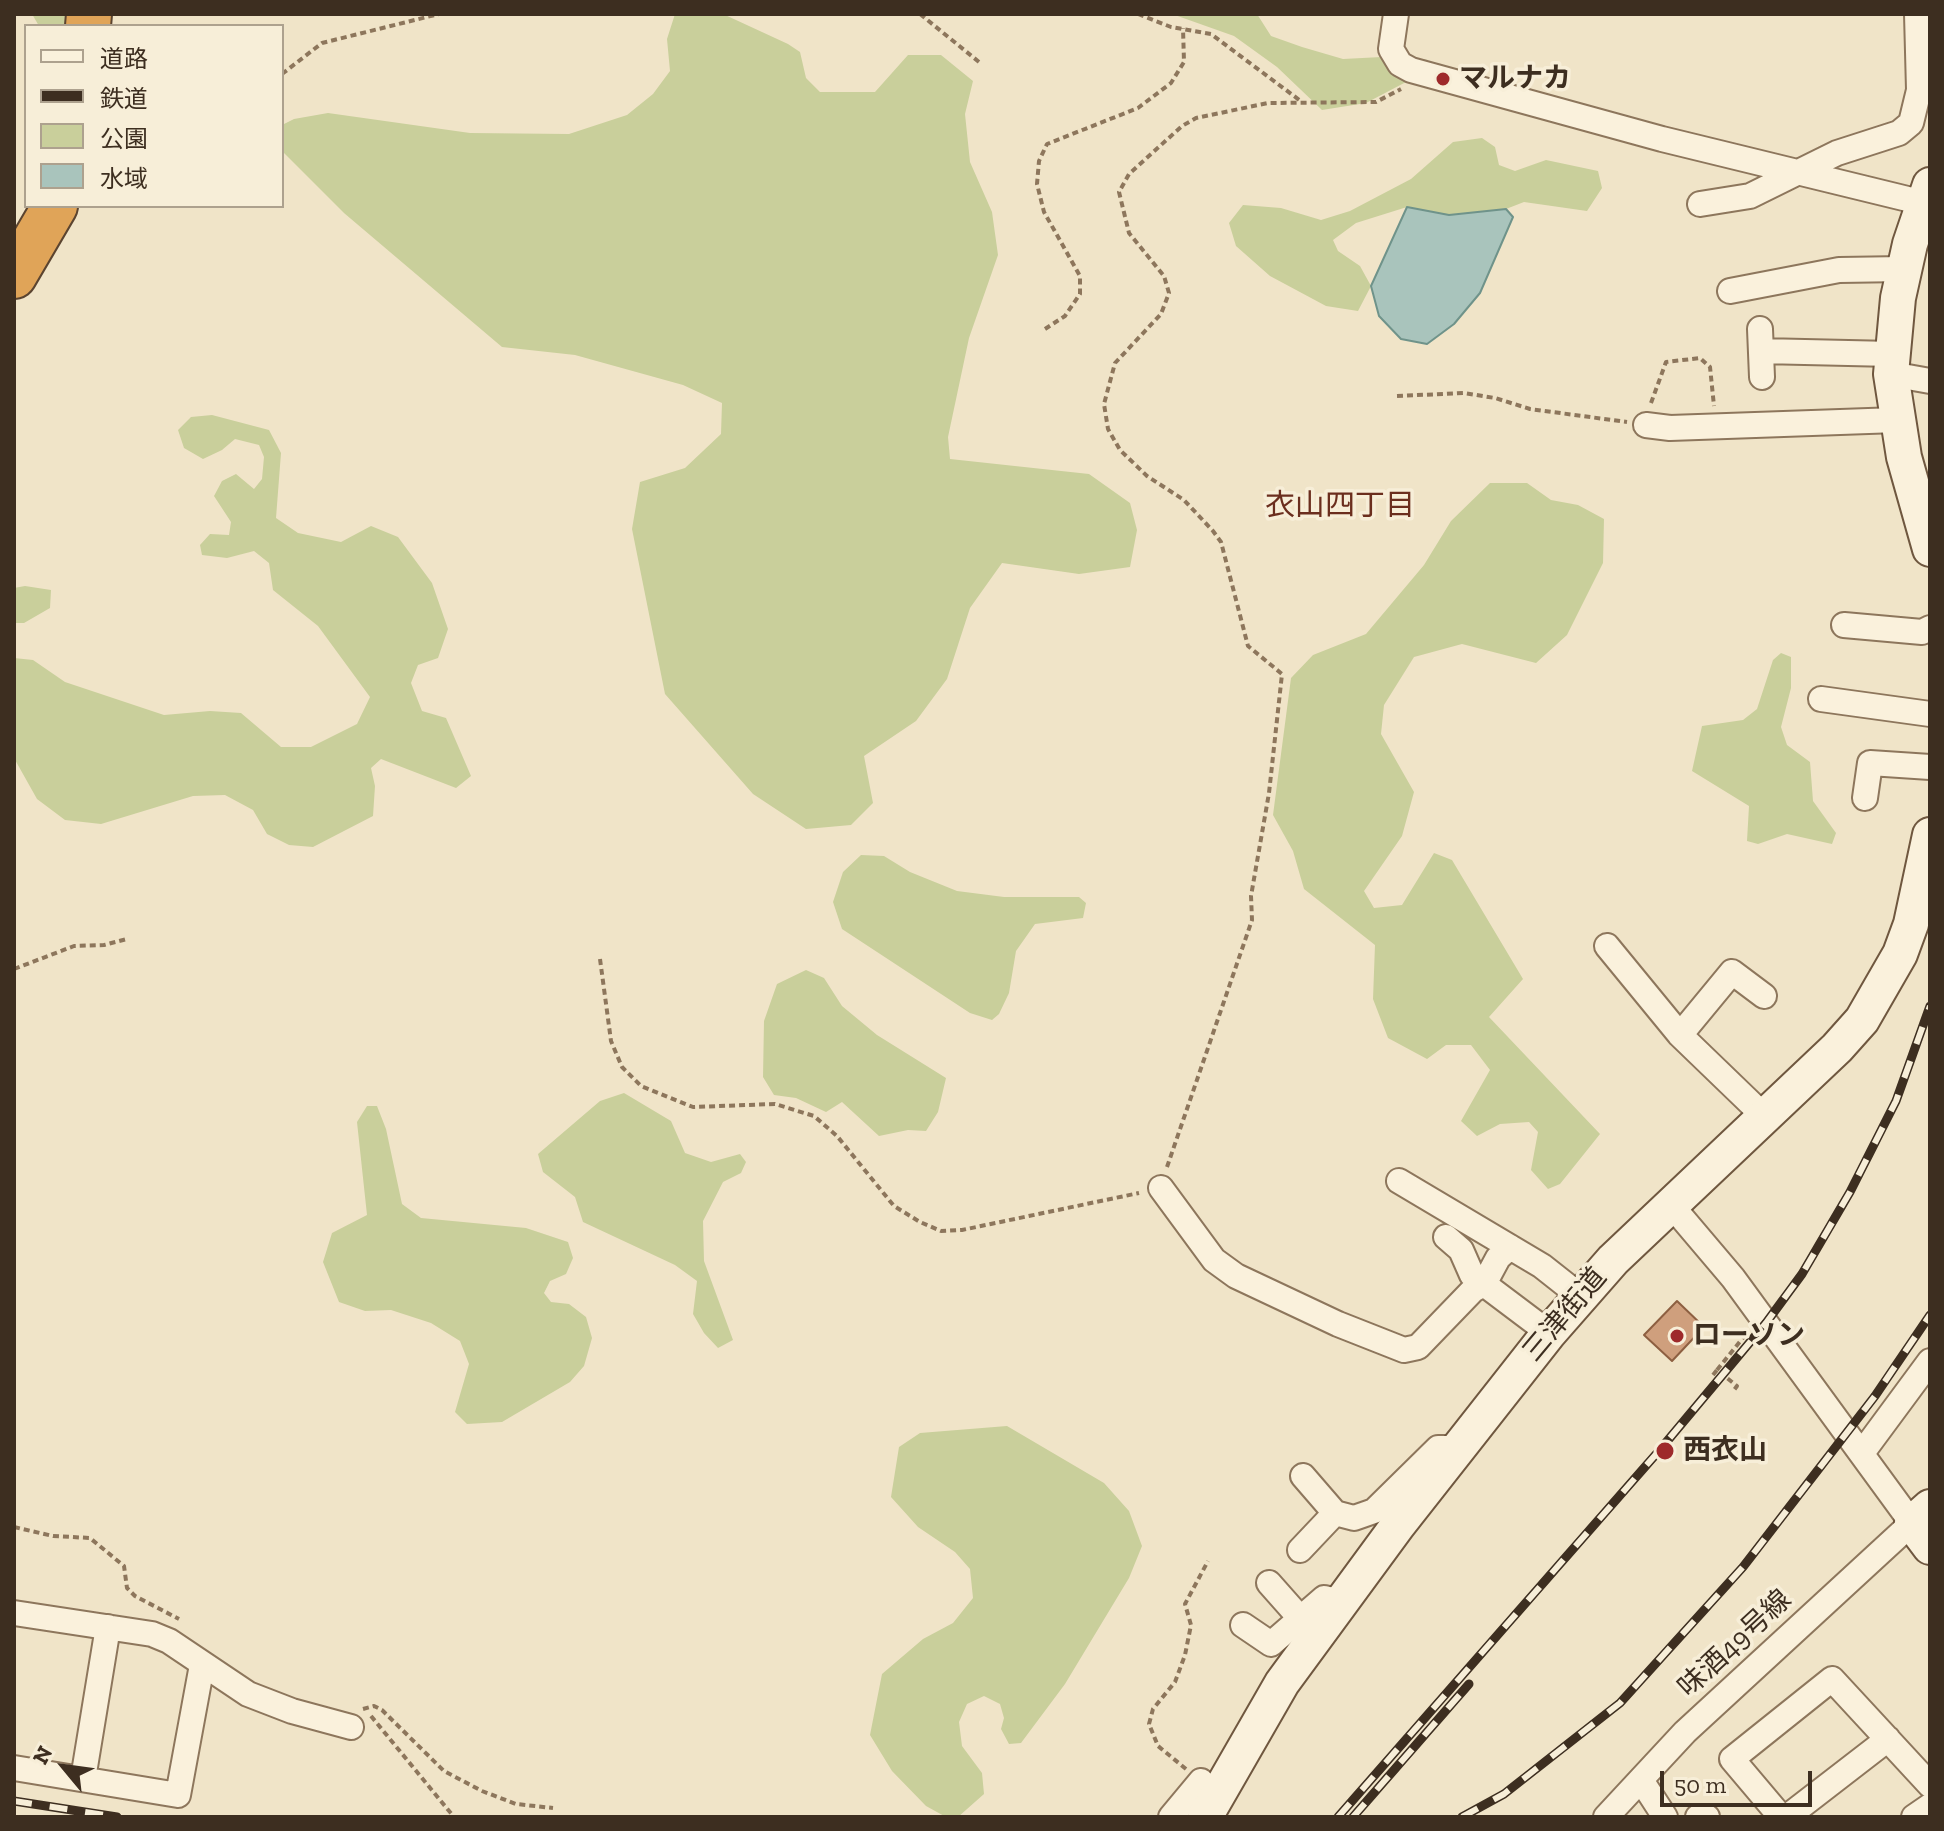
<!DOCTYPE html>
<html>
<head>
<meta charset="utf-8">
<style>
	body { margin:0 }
	#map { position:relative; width:1944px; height:1831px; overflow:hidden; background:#f0e4c8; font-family:"Zilla Slab","Noto Sans JP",serif }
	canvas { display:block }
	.frame { position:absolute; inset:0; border:16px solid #3d2e20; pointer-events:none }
	.legend { position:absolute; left:24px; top:24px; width:260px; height:184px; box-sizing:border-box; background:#f7eed8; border:2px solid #ada18e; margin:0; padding:10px 14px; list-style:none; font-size:24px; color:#3d2e20 }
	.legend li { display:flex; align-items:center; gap:16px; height:40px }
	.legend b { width:40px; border:2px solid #ada18e }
	.north { position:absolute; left:24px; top:1727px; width:80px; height:80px; -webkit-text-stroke:6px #f7eed8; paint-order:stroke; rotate:299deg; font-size:22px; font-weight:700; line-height:32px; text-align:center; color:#3d2e20 }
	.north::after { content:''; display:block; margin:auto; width:28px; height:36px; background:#3d2e20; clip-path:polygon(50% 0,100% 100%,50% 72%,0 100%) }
	.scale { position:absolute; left:1660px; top:1771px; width:152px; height:36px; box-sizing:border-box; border:4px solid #3d2e20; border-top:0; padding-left:10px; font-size:24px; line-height:28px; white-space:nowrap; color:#3d2e20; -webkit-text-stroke:6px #f7eed8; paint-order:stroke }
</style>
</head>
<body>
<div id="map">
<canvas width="1944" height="1831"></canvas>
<div class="frame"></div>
<ul class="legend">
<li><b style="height:10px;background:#faf1dc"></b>道路</li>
<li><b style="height:10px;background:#3d2e20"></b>鉄道</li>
<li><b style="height:22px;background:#c9cf9b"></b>公園</li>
<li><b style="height:22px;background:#a9c4bc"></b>水域</li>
</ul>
<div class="north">N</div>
<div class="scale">50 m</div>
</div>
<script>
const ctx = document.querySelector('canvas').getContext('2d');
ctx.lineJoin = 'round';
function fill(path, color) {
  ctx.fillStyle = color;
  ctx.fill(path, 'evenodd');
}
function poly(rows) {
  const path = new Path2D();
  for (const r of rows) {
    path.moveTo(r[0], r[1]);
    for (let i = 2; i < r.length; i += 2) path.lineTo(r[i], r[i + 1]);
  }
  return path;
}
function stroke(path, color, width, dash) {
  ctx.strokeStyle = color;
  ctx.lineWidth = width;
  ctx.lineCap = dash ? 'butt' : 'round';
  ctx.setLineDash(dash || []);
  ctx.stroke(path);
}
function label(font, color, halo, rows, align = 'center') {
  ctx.font = font + ' "Zilla Slab","Noto Sans JP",serif';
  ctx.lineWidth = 7;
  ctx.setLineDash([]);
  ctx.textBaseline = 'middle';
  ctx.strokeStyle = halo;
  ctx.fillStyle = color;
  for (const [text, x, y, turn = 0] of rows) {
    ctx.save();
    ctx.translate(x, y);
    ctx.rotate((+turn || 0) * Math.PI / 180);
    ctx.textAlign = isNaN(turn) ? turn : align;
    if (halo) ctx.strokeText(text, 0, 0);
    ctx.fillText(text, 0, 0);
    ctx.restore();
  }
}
const green = poly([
	[32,14,76,14,76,26,39,26],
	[675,14,723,14,788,44,800,52,806,78,820,92,875,92,908,55,941,55,973,81,965,114,970,162,992,212,998,255,969,338,948,437,950,459,1089,474,1130,503,1137,530,1130,567,1079,574,1002,563,970,608,947,679,916,721,864,756,873,803,851,825,806,829,753,794,665,694,632,529,640,482,685,468,721,434,722,403,683,385,575,355,502,347,344,213,282,151,282,125,294,119,328,113,470,133,569,134,627,115,653,94,670,71,667,39],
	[1172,14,1257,14,1271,36,1302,47,1343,59,1401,56,1428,60,1427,71,1366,103,1322,110,1277,67,1234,36],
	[1482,138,1495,147,1499,165,1515,171,1546,160,1598,171,1602,188,1587,211,1524,202,1506,209,1449,215,1407,207,1356,223,1333,240,1338,251,1360,266,1371,286,1358,311,1326,306,1270,276,1236,246,1229,223,1243,205,1281,208,1321,220,1350,211,1411,179,1453,142],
	[212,415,269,430,281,453,276,518,298,533,341,542,371,526,398,537,432,583,448,629,438,658,418,665,411,683,422,711,446,718,471,776,456,788,381,759,371,768,375,786,373,816,313,847,289,845,267,834,253,810,225,795,193,796,101,824,65,820,37,799,14,758,14,658,33,660,65,682,164,715,210,711,241,713,281,747,311,747,357,724,370,697,318,626,273,590,269,563,254,551,227,558,202,555,200,545,210,534,229,535,231,522,214,496,222,481,236,474,254,489,262,479,264,457,259,445,235,439,222,450,203,459,184,448,178,430,191,417],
	[1490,483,1527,483,1551,500,1578,505,1604,519,1603,563,1567,635,1536,663,1462,644,1414,657,1384,705,1381,734,1414,792,1402,836,1364,891,1374,908,1402,905,1434,853,1452,860,1523,979,1489,1017,1600,1134,1560,1184,1548,1189,1531,1170,1538,1132,1529,1122,1500,1124,1477,1136,1461,1121,1490,1070,1471,1045,1446,1045,1427,1059,1388,1038,1373,999,1375,945,1304,889,1293,851,1273,815,1291,678,1313,655,1366,634,1424,565,1451,521],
	[25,586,51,590,50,608,24,623,14,623,14,588],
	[1781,653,1791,657,1791,688,1781,727,1787,745,1810,762,1813,801,1836,833,1832,844,1787,834,1758,844,1747,841,1749,806,1692,771,1702,726,1743,720,1757,709,1773,660],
	[861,855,884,856,910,872,957,891,1004,897,1079,897,1086,903,1083,918,1035,924,1016,951,1009,993,999,1014,992,1020,970,1013,842,929,833,902,843,872],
	[806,970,824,978,842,1006,877,1035,946,1078,938,1112,926,1131,908,1130,879,1136,842,1102,826,1112,796,1098,774,1095,763,1077,764,1021,777,984],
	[624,1093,671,1121,685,1153,711,1162,740,1154,746,1162,741,1173,723,1182,703,1221,704,1261,733,1340,718,1348,704,1333,693,1314,697,1281,675,1265,583,1222,575,1197,543,1172,538,1154,600,1101],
	[367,1106,377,1106,386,1129,402,1204,421,1218,526,1228,568,1242,573,1258,566,1274,550,1281,544,1293,551,1302,569,1304,586,1317,592,1338,584,1366,570,1382,502,1422,467,1424,455,1412,469,1364,460,1341,431,1323,391,1310,365,1311,339,1302,323,1262,332,1233,367,1215,357,1122],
	[1007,1426,1104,1483,1129,1511,1142,1546,1129,1578,1065,1684,1021,1743,1009,1744,1001,1729,1004,1718,1000,1704,984,1696,967,1704,959,1722,962,1746,982,1773,984,1794,958,1817,946,1817,926,1806,892,1771,870,1735,882,1674,923,1639,953,1623,973,1598,970,1569,955,1552,918,1527,891,1497,899,1447,920,1433]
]);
const water = poly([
	[1407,207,1449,215,1506,209,1513,217,1480,293,1454,324,1427,344,1401,339,1379,316,1371,286,1407,207]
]);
const building = poly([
	[1677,1301,1704,1327,1672,1361,1644,1335,1677,1301]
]);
const path = poly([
	[920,14,979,62],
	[1138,14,1171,27,1211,34,1302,102],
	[282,74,322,43,439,14],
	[1045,329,1065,316,1080,294,1080,276,1044,212,1037,184,1039,161,1047,144,1138,108,1171,83,1184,62,1183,28],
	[1397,396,1464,393,1495,398,1530,409,1627,422],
	[1651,403,1666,362,1700,358,1710,367,1714,406],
	[600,959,611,1041,622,1067,641,1086,693,1107,775,1104,814,1116,837,1136,894,1206,920,1222,941,1231,962,1230,1139,1193],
	[14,969,74,946,104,945,127,939],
	[1167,1167,1252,920,1251,896,1269,793,1282,674,1248,646,1221,542,1213,531,1184,500,1147,476,1120,450,1108,429,1104,404,1115,363,1161,314,1169,293,1164,276,1129,233,1119,192,1129,174,1182,126,1196,118,1268,103,1376,102,1401,89],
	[1717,1370,1746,1334],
	[1713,1375,1717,1370,1737,1386,1734,1390],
	[14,1527,53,1536,90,1538,124,1566,127,1588,135,1596,179,1619],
	[363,1709,374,1706,382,1710,444,1771,482,1791,516,1804,553,1808],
	[371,1716,454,1817],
	[1186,1769,1158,1746,1149,1724,1153,1709,1175,1682,1185,1655,1191,1625,1185,1604,1208,1561]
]);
const street = poly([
	[1396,14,1391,49,1400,64,1411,70,1662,139,1924,203],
	[1700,204,1750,196,1837,153,1899,133,1911,123,1919,90,1917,14],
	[1730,291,1839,270,1904,269],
	[1760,329,1762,377],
	[1761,351,1892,354],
	[1891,374,1930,381],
	[1646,425,1670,428,1897,420],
	[1844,625,1922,632,1930,628],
	[1821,699,1930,714],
	[1865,798,1870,763,1930,767],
	[1607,946,1680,1035,1765,1117],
	[1680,1035,1732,972,1764,996],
	[1399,1181,1542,1266,1580,1296],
	[1161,1188,1214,1260,1236,1276,1338,1324,1404,1350,1418,1347,1473,1290,1484,1284,1498,1258,1510,1247],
	[1446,1237,1461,1250,1472,1275,1549,1333],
	[1862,1453,1930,1361],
	[1303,1476,1335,1513,1354,1518,1374,1511,1438,1448,1448,1448],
	[1300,1550,1335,1513],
	[1269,1583,1300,1618],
	[14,1613,152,1634,169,1641,248,1694,292,1711,351,1727],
	[1243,1625,1271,1644,1324,1598,1342,1602],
	[14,1768,178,1795,202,1665],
	[83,1779,108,1627],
	[1641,1780,1665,1817],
	[1171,1817,1201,1781],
	[1606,1817,1685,1732,1912,1523,1733,1278,1672,1206],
	[1698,1817,1707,1817],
	[1781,1817,1732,1759,1832,1679,1930,1785],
	[1787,1817,1888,1739],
	[1914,1817,1930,1806]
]);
const secondary = poly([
	[1930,185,1910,244,1898,298,1891,374,1904,457,1930,549],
	[1930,1507,1912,1523,1930,1547],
	[1205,1817,1282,1683,1398,1525,1549,1333,1613,1260,1837,1048,1862,1020,1900,954,1911,924,1930,835]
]);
const highway = poly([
	[88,26,89,14],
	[14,276,55,206]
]);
const rail = poly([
	[14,1801,117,1817],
	[1338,1817,1658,1452,1766,1323,1802,1274,1850,1192,1896,1101,1930,1006],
	[1353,1817,1469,1684],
	[1462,1817,1504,1794,1620,1703,1743,1567,1875,1396,1930,1315]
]);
const markers = [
	[1443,79,8,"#9e2a2b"],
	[1677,1336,8,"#9e2a2b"],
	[1665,1451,10,"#9e2a2b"]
];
const poiNames = [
	["マルナカ",1459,79],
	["ローソン",1693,1336],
	["西衣山",1683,1451]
];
const streetNames = [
	["三津街道",1565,1315,-50],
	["味酒49号線",1735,1644,-43]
];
const neighbourhoodNames = [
	["衣山四丁目",1340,506]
];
fill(green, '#c9cf9b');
fill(water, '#a9c4bc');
stroke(water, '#6f938a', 2);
fill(building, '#cf9f7d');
stroke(building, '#8d5f41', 2);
stroke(street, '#8d765c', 28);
stroke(secondary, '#6f573f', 38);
stroke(highway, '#5b4430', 48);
stroke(path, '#8d765c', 4, [6, 4]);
stroke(street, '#faf1dc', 24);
stroke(secondary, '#faf1dc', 34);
stroke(highway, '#e0a458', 44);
stroke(rail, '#3d2e20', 9);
stroke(rail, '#f7eed8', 6, [18]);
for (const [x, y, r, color] of markers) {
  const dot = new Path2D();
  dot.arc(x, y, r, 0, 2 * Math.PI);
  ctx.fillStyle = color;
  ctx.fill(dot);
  stroke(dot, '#f7eed8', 3);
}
label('bold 28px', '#3d2e20', '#f7eed8', poiNames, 'left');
label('28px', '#3d2e20', '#f7eed8', streetNames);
label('30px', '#6b2e1e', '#f7eed8', neighbourhoodNames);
</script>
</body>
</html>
